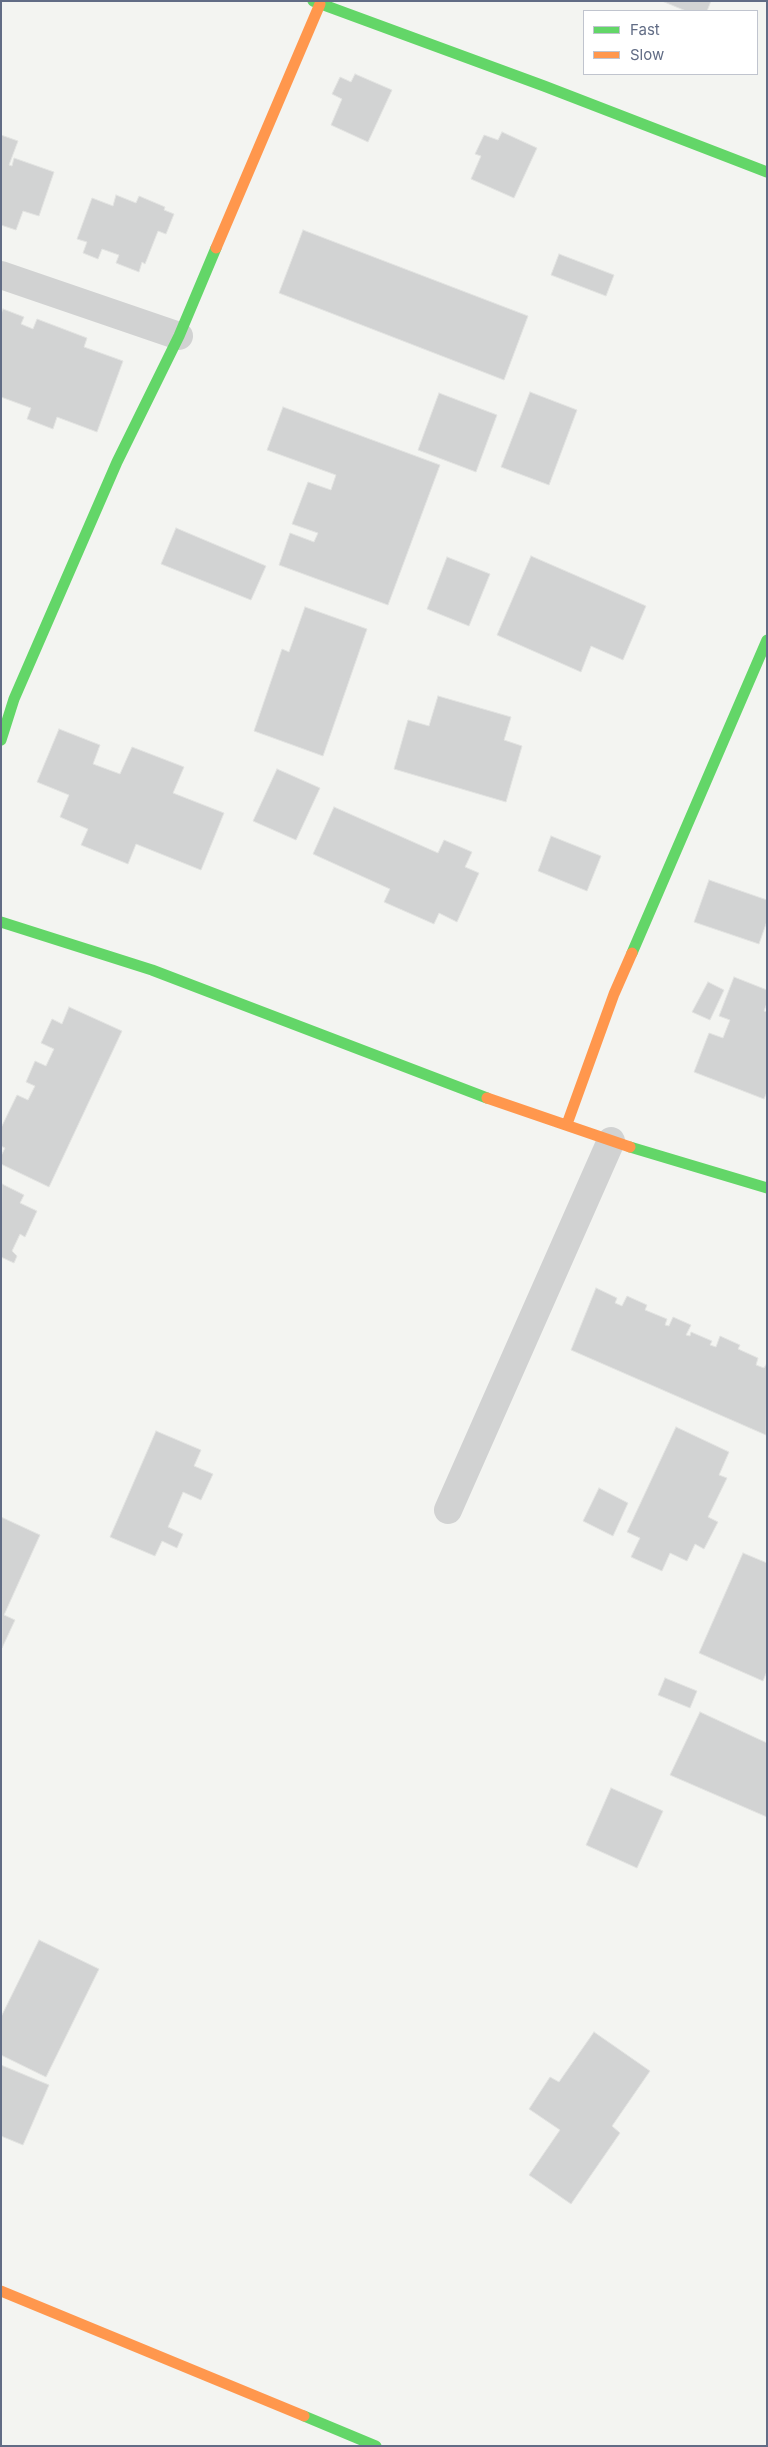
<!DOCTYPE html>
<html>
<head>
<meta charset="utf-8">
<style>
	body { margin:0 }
	#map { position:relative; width:768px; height:2447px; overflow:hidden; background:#f3f4f1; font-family:Inter,sans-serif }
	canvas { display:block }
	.frame { position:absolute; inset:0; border:2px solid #616c85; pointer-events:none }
	.legend { position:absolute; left:583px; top:10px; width:175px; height:65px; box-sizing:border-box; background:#fff; border:1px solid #c0c4ce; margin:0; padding:6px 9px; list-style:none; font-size:15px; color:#616c85 }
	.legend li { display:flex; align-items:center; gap:10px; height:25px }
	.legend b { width:25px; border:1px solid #c0c4ce }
</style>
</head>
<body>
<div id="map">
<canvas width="768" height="2447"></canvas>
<div class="frame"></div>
<ul class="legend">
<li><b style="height:6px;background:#63d668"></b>Fast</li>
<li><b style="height:6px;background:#ff974d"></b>Slow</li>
</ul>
</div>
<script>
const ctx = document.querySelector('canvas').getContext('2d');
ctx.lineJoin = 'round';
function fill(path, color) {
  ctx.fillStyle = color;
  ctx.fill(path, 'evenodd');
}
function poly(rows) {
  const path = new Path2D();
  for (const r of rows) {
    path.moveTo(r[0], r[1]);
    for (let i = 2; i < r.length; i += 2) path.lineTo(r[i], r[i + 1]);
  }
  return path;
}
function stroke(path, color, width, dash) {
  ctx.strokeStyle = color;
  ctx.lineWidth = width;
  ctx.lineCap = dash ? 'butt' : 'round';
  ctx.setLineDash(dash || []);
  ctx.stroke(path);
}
const building = poly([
	[662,1,711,1,707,11,686,11,662,1],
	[355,74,392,90,368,142,331,125,342,99,332,94,340,77,351,82,355,74],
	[502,132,537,148,514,198,471,179,481,156,475,154,484,135,498,140,502,132],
	[1,135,18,141,9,165,12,166,14,158,54,172,39,216,23,211,16,230,1,225,1,135],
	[116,195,136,203,139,196,165,207,164,210,174,214,166,234,158,231,145,264,142,262,139,272,116,263,119,255,102,249,98,259,83,253,87,242,77,239,92,198,113,206,116,195],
	[303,230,528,316,504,380,279,293,303,230],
	[559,254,614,275,606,296,551,275,559,254],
	[3,309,24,317,21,324,33,329,37,319,87,338,84,347,123,361,97,432,57,417,53,429,27,419,31,408,1,397,1,314,3,309],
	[530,392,577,410,549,485,501,467,530,392],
	[439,393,497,415,476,472,418,450,439,393],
	[283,407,440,465,388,605,279,565,290,533,314,542,318,533,292,524,308,482,331,490,336,475,267,450,283,407],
	[176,528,266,566,251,600,161,564,176,528],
	[531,556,646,606,623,660,591,646,581,672,497,635,531,556],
	[447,557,490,574,469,626,427,609,447,557],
	[305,607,367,629,323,756,254,731,282,649,289,652,305,607],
	[438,696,511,717,504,740,522,746,506,802,394,769,408,720,429,726,438,696],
	[59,729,100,745,93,764,120,774,132,747,184,767,173,793,224,813,201,870,136,844,128,864,81,845,88,829,60,817,69,795,37,782,59,729],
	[277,769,320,788,296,840,253,821,277,769],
	[334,807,438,853,444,840,472,852,465,867,479,873,457,922,439,913,434,924,384,902,390,889,313,854,334,807],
	[551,836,601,856,587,891,538,871,551,836],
	[709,880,767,900,767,921,759,944,694,922,709,880],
	[734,977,767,990,767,1003,764,1011,767,1012,767,1092,764,1099,694,1072,709,1033,723,1038,730,1020,719,1016,734,977],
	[708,982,724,990,710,1020,692,1012,708,982],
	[69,1007,122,1031,49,1187,1,1164,1,1156,5,1148,1,1146,1,1128,17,1095,28,1100,35,1086,26,1082,35,1061,46,1066,54,1049,41,1043,52,1019,62,1024,69,1007],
	[2,1184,24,1195,20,1203,37,1211,25,1237,20,1234,12,1251,17,1256,14,1263,1,1257,2,1184],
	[596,1288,617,1298,615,1303,622,1306,627,1296,647,1305,645,1310,667,1319,665,1325,669,1326,673,1317,691,1325,686,1335,690,1336,691,1332,712,1341,710,1345,716,1347,720,1336,740,1345,738,1349,758,1358,756,1365,764,1368,767,1363,766,1435,571,1350,596,1288],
	[676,1427,729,1452,719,1475,727,1478,708,1517,718,1522,704,1549,695,1544,687,1561,670,1553,662,1571,631,1557,640,1538,627,1532,676,1427],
	[156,1431,201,1450,194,1466,213,1474,201,1500,183,1492,168,1527,183,1534,177,1548,162,1541,155,1556,110,1537,156,1431],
	[599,1488,628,1503,613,1536,583,1521,599,1488],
	[1,1517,40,1535,4,1615,15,1620,2,1648,1,1517],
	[743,1553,767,1563,767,1671,763,1681,699,1653,743,1553],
	[665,1678,697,1691,690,1708,658,1695,665,1678],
	[700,1712,767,1743,767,1817,670,1775,700,1712],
	[611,1788,663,1811,637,1868,586,1845,611,1788],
	[39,1940,99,1969,46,2077,1,2055,1,2017,39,1940],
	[594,2032,650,2071,612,2126,620,2133,571,2204,529,2175,560,2130,529,2109,550,2077,559,2082,594,2032],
	[1,2065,49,2085,23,2145,1,2136,1,2065]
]);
const street = poly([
	[1,275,179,336],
	[448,1510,611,1141]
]);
const fast = poly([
	[313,1,544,86,767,172],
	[1,740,14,699,117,462,179,336,216,248],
	[1,922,152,970,487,1098],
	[632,953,767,640],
	[630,1147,767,1188],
	[304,2416,376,2446]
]);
const slow = poly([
	[216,248,320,4],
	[487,1098,630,1147],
	[567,1124,614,994,632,953],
	[1,2291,304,2416]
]);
fill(building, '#d2d3d3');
stroke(building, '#e2e3e1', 1);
stroke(street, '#d1d2d2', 28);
stroke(fast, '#63d668', 11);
stroke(slow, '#ff974d', 11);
</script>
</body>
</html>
